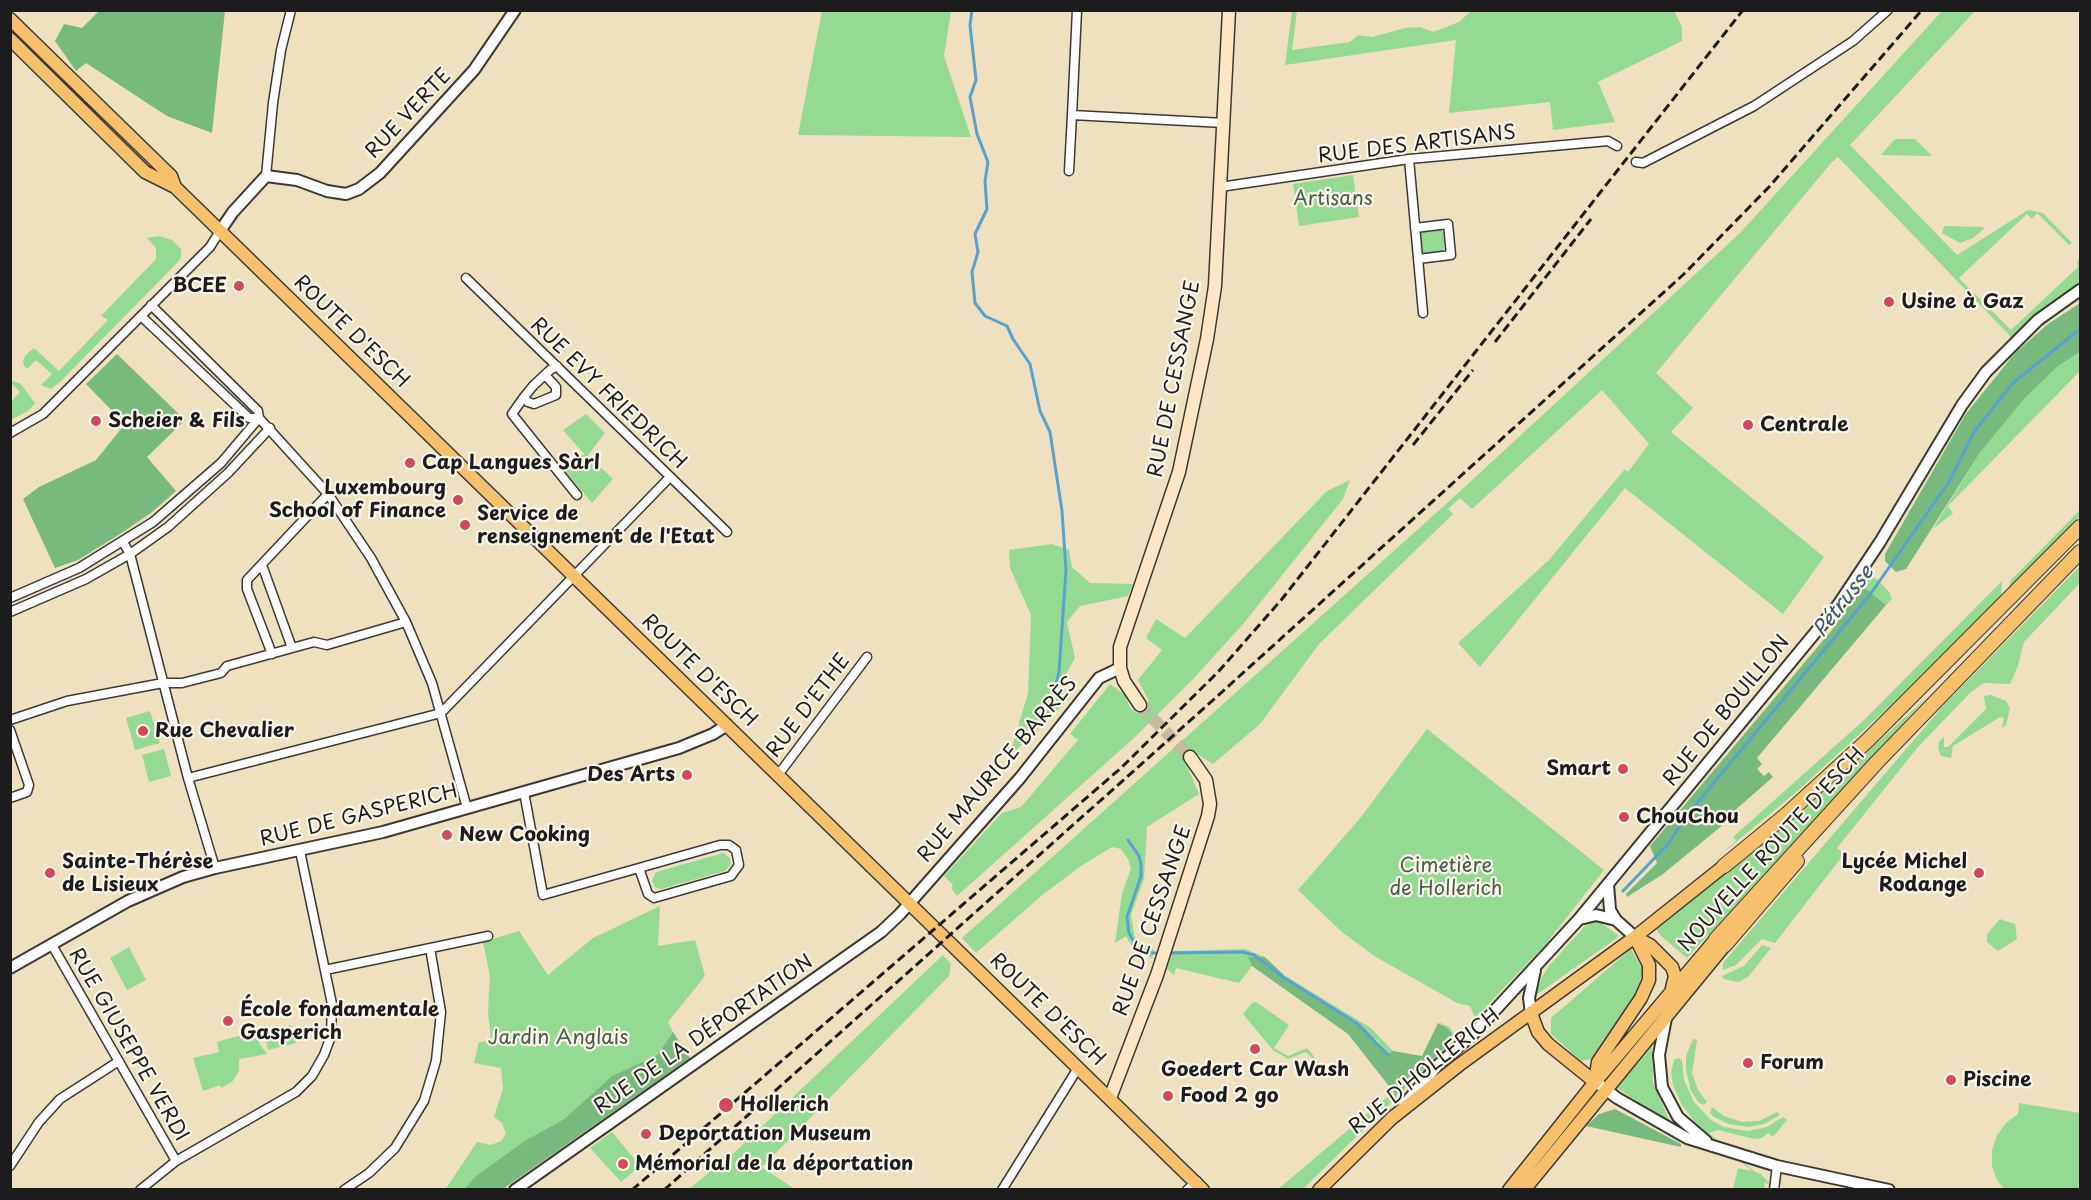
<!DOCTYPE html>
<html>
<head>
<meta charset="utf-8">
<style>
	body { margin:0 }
	#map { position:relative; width:2091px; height:1200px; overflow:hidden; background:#efe0bf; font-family:"Playpen Sans",sans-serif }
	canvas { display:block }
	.frame { position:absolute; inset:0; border:12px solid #1c1c1c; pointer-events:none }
</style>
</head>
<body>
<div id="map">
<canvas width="2091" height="1200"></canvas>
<div class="frame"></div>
</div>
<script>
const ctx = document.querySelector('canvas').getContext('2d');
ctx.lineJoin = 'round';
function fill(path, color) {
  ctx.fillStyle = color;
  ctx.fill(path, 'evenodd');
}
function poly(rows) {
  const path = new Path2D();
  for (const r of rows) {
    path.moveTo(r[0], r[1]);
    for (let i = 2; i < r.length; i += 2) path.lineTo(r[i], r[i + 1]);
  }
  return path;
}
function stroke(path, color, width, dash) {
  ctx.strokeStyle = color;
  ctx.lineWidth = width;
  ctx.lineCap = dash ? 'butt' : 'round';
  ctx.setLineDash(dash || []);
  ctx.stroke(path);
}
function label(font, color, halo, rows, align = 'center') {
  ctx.font = font + ' "Playpen Sans",sans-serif';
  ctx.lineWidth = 4.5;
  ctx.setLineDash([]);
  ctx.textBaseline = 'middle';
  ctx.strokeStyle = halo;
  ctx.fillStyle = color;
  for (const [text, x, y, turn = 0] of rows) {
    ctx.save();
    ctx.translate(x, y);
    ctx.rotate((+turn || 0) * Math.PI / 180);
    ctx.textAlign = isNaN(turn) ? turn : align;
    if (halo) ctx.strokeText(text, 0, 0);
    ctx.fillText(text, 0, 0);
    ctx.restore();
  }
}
const green = poly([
	[822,11,951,11,944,56,971,137,798,135],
	[1292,11,1297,11,1292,50,1350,42,1358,35,1372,37,1405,28,1420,27,1433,32,1459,22,1470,12,1476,10,1674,11,1682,27,1682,41,1598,82,1615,122,1553,130,1550,102,1449,113,1456,40,1285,65],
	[1942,11,1975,11,1850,145,1957,255,2028,210,2043,213,2072,243,2069,245,2037,213,2032,219,2027,214,1959,278,2011,330,2078,267,2077,262,2080,258,2080,283,2011,337,1838,157,1831,163,1656,373,1693,408,1671,432,1824,557,1783,614,1625,488,1480,667,1458,643,1549,560,1625,469,1628,472,1649,444,1602,390,1472,509,1460,498,1448,509,1453,514,1319,644,1260,724,1213,764,1195,753,1185,761,1199,794,1147,827,1144,879,1131,915,1135,939,1154,950,1152,958,1133,948,1126,936,1115,943,1122,893,1131,869,1128,859,1121,849,1112,847,1081,866,1041,896,976,953,962,938,1445,505,1740,233],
	[1895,139,1915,139,1932,156,1881,155],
	[1353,175,1359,217,1299,226,1293,184],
	[1944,226,1983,227,1984,229,1973,238,1960,243,1942,233],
	[1439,228,1444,232,1444,250,1441,253,1423,254,1420,234,1424,230],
	[159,236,172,240,181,249,181,258,178,262,60,382,51,389,41,385,52,374,36,360,27,369,24,366,23,360,27,354,34,348,59,371,108,320,101,316,156,259,156,248,147,238],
	[2080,352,2080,371,1948,506,1953,513,1934,528,1928,537,1979,454,2024,399,2058,366],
	[13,381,21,384,35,403,28,411,11,420,11,402,20,392,11,383],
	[586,414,605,433,588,455,613,479,592,503,565,471,584,454,563,430],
	[1350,480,1343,499,1244,623,1195,677,1134,738,957,896,951,888,953,885,944,876,1002,813,1021,807,1078,740,1070,734,1110,684,1125,695,1130,708,1137,713,1149,701,1138,680,1162,650,1146,638,1156,619,1185,638,1327,491],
	[2080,510,2080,516,2008,590,2011,580],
	[1052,544,1069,550,1072,567,1090,583,1133,584,1128,596,1080,606,1067,622,1075,658,1061,683,1070,698,1009,757,1028,693,1031,615,1010,568,1009,550],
	[2080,566,2080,583,2024,642,2018,666,2010,684,1984,683,1971,692,1918,747,1837,848,1844,854,1775,943,1762,939,1736,965,1723,970,1723,963,1942,707],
	[1870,576,1877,579,1889,592,1892,599,1886,605,1863,586],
	[2002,581,2001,597,1898,699,1794,794,1700,872,1736,841,1733,837,1863,721],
	[1991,695,2006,701,2010,708,2006,725,2002,728,2004,718,2000,717,1953,746,1951,758,1941,756,1938,748,1939,742,1944,737,1944,747,1948,747,1986,709,1984,696],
	[1927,697,1687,958,1661,936,1656,929,1801,813],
	[150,711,160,743,135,750,126,718],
	[1427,729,1604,870,1545,945,1475,1018,1470,1006,1457,1003,1376,957,1343,933,1298,890,1361,817],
	[164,749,171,776,149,782,142,755],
	[723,853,730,858,731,864,725,871,661,889,655,887,652,881,656,872],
	[660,906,658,946,695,940,705,976,668,1022,673,1032,657,1055,612,1076,564,1119,526,1140,477,1175,464,1189,445,1190,477,1142,491,1145,501,1141,506,1134,502,1123,494,1117,503,1089,501,1068,474,1063,479,1042,491,1041,488,1011,490,976,483,942,519,931,548,975,593,938],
	[2000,919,2015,924,2017,939,1998,951,1987,942,1987,934],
	[1598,921,1618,935,1617,938,1536,995,1542,977,1549,966,1585,926],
	[1762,945,1771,948,1748,977,1738,982,1724,979,1722,976,1744,966],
	[129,947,146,980,127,990,110,958],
	[1245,949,1265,957,1249,957,1252,966,1239,983,1176,968,1174,975,1167,969,1173,951],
	[1631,949,1643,970,1638,989,1591,1059,1581,1061,1551,1034,1551,1018],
	[943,955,951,964,949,976,762,1167,793,1188,791,1189,689,1189,737,1150],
	[1284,975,1371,1028,1393,1051,1388,1055,1378,1041,1283,977],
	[1256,1002,1289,1025,1274,1048,1288,1056,1307,1048,1320,1064,1319,1065,1306,1052,1288,1059,1273,1050,1243,1014,1252,1003],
	[1439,1022,1449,1027,1456,1036,1455,1040,1303,1189,1277,1190,1393,1092,1396,1095,1454,1038],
	[291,1025,296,1043,268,1050,264,1032],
	[256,1031,259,1043,267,1054,239,1059,239,1071,232,1082,221,1088,220,1085,203,1091,193,1058,219,1052,217,1042],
	[1693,1039,1697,1040,1692,1073,1698,1090,1707,1102,1704,1105,1699,1103,1691,1091,1686,1070,1686,1056],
	[1652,1047,1653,1083,1671,1124,1617,1088],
	[1678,1058,1682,1060,1684,1080,1694,1102,1711,1120,1724,1127,1747,1131,1767,1127,1783,1117,1787,1120,1773,1137,1768,1133,1762,1138,1754,1139,1718,1130,1709,1133,1755,1172,1761,1174,1774,1189,1765,1182,1764,1189,1733,1189,1738,1168,1752,1171,1697,1125,1682,1105,1673,1085,1671,1072,1674,1060],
	[2019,1103,2080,1113,2080,1189,2004,1189,1997,1180,1992,1166,1992,1150,1997,1135,2006,1123,2018,1114],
	[1712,1107,1724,1116,1742,1122,1759,1121,1777,1112,1780,1115,1764,1124,1748,1127,1729,1124,1714,1117,1710,1113],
	[612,1132,640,1166,621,1182,590,1148]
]);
const forest = poly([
	[99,11,225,11,212,133,167,116,86,63,76,71,55,41,64,24,82,28],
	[2080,303,2080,352,2058,366,2024,399,1979,454,1906,569,1896,572,1885,561,1885,554,1965,415,2015,353,2048,324],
	[117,354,185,420,147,457,176,491,151,513,120,534,78,560,55,568,23,499,39,487,96,460,125,424,86,384],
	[1863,586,1886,605,1757,758,1762,764,1757,769,1764,776,1769,772,1773,777,1725,819,1724,824,1663,874,1627,897,1626,894,1657,863,1650,846,1831,631],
	[1248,957,1265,957,1284,975,1283,977,1358,1024,1388,1054,1393,1051,1422,1056,1438,1023,1448,1029,1454,1038,1396,1095,1348,1034,1252,966],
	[673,1032,690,1058,503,1189,464,1189,477,1175,526,1140,564,1119,612,1076,657,1055],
	[1615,1109,1681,1144,1681,1147,1586,1126,1599,1114]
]);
const stream = poly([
	[972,10,970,25,976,80,970,97,977,134,988,162,985,181,987,209,975,234,978,252,972,272,975,303,985,316,1007,326,1013,339,1030,364,1040,411,1050,432,1062,511,1066,570,1059,672,1048,715],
	[1128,840,1139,856,1141,865,1141,876,1127,917,1129,933,1137,946,1152,953,1160,953],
	[1623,891,1668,844,1688,814,1869,596,1949,482,1974,432,2013,383,2080,329],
	[1167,953,1242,952,1254,955,1283,977,1358,1024,1388,1055]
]);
const secondaryTunnel = poly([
	[1140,705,1190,757]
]);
const minor = poly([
	[1077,10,1072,115,1224,123],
	[1409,159,1423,313],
	[1636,162,1643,163,1754,106,1853,41,1888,10],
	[1069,171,1072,115],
	[266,176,273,103,281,50,291,10],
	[1220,187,1409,159,1608,141,1617,146],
	[1415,228,1448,224,1451,255,1418,259],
	[466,278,727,532],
	[151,305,258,411,259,418,328,494,371,558,406,622,432,683,467,808],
	[141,316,249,418,259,418],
	[545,375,556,387,556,395,534,404,528,402,524,397,533,386,550,370,557,366],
	[524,397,512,414,577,495],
	[10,433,43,414,210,247,220,231],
	[123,542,130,554,188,778,215,868],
	[262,565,292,648],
	[10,598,79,568,153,522,221,463,259,418],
	[10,612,86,579,130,554,168,527,228,473,270,428],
	[272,654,247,589,247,580,328,494],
	[10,720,67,701,163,683,182,683,221,673,227,666,314,642,327,645,406,622],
	[10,730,29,785,27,792,10,798],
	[778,775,867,657],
	[188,778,441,713,670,477],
	[524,792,543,895,639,868,720,845,729,845,736,850,739,865,731,876,654,898,648,894,639,868],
	[52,945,176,1161],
	[325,970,488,936],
	[10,1166,39,1122,60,1099,119,1061],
	[140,1190,176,1161,296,1092,312,1076,324,1055,331,1036,332,1004,300,851],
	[344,1190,369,1173,395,1148,424,1101,436,1061,441,1012,430,948],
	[1002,1190,1078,1068],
	[1187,1190,1197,1181],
	[1774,1190,1777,1166]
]);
const tertiary = poly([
	[220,231,233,212,266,176,297,180,327,191,346,194,359,189,380,173,474,70,515,10],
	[1608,884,1610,910,1616,920,1635,937],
	[1580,919,1596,915,1616,920],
	[10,968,128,901,183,877,215,868,383,832,679,748,713,734,727,725],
	[1531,1013,1529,998,1535,970],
	[1666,1018,1659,1055,1662,1087,1678,1117,1706,1141],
	[1600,1085,1617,1098,1687,1138,1777,1166,1889,1190],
	[1404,1105,1437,1066,1474,1033,1579,919,1838,605,1880,542,1962,405,1986,372,2038,320,2080,290],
	[515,1190,881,932,900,914,1020,778,1099,678,1120,668]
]);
const secondary = poly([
	[1140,705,1124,681,1120,668,1120,647,1179,472,1207,339,1215,286,1229,10],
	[1110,1098,1157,975,1208,816,1210,804,1206,780,1190,757]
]);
const primary = poly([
	[10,19,171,176,175,187],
	[10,39,145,172,175,187,1203,1190],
	[1635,937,1650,945,1672,967,1675,976,1672,988],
	[1531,1013,1538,1032,1548,1044,1595,1082],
	[1595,1082,1598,1062,1641,998,1649,980,1649,965,1635,937],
	[1319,1190,1392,1118,1459,1065,1635,937,1724,866],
	[1509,1190,1595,1082,1716,939],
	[1524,1190,1725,945]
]);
const trunk = poly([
	[1724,866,1786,815,1868,740,2080,527],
	[1716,939,1877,762,2080,552],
	[1725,945,1797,861]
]);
const rail = poly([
	[1495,342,1591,219],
	[1413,445,1473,370],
	[632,1190,1121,768,1219,671,1282,599,1743,10],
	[664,1190,1212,701,1684,274,1769,187,1922,10]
]);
const markers = [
	[239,286,6,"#d1495b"],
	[1889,302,6,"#d1495b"],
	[96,421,6,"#d1495b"],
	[1748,425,6,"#d1495b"],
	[410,463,6,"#d1495b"],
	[458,500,6,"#d1495b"],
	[465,525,6,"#d1495b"],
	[143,731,6,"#d1495b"],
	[1623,769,6,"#d1495b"],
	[687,775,6,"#d1495b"],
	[1624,817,6,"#d1495b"],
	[447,835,6,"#d1495b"],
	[50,873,6,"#d1495b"],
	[1979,873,6,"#d1495b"],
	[228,1021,6,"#d1495b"],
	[1255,1049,6,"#d1495b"],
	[1748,1063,6,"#d1495b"],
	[1951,1080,6,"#d1495b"],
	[1168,1096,6,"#d1495b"],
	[726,1105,8,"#d1495b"],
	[646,1134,6,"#d1495b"],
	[623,1164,6,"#d1495b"]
];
const streetNames = [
	["RUE VERTE",409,114,-47],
	["RUE DES ARTISANS",1417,145,-7],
	["ROUTE D'ESCH",351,332,44],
	["RUE DE CESSANGE",1175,379,-79],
	["RUE EVY FRIEDRICH",608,394,44],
	["ROUTE D'ESCH",699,671,44],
	["RUE D'ETHE",809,706,-53],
	["RUE DE BOUILLON",1727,711,-51],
	["RUE MAURICE BARRÈS",998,770,-50],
	["RUE DE GASPERICH",359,816,-14],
	["NOUVELLE ROUTE D'ESCH",1772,850,-48],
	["RUE DE CESSANGE",1153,921,-71],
	["ROUTE D'ESCH",1047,1010,44],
	["RUE DE LA DÉPORTATION",704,1035,-35],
	["RUE GIUSEPPE VERDI",128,1045,60],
	["RUE D'HOLLERICH",1425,1072,-39]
];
const parkNames = [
	["Artisans",1333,199],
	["Cimetière",1446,866],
	["de Hollerich",1446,889],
	["Jardin Anglais",558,1038]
];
const poiNames = [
	["BCEE",227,286,"right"],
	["Usine à Gaz",1901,302],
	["Scheier & Fils",108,421],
	["Centrale",1760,425],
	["Cap Langues Sàrl",422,463],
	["Luxembourg",446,488,"right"],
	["School of Finance",446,511,"right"],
	["Service de",477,514],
	["renseignement de l'Etat",477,537],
	["Rue Chevalier",155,731],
	["Smart",1611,769,"right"],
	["Des Arts",675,775,"right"],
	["ChouChou",1636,817],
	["New Cooking",459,835],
	["Sainte-Thérèse",62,862],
	["de Lisieux",62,885],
	["Lycée Michel",1967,862,"right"],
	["Rodange",1967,885,"right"],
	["École fondamentale",240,1010],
	["Gasperich",240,1033],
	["Forum",1760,1063],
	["Goedert Car Wash",1255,1070,"center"],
	["Piscine",1963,1080],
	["Food 2 go",1180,1096],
	["Hollerich",740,1105],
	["Deportation Museum",658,1134],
	["Mémorial de la déportation",635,1164]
];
const waterNames = [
	["Pétrusse",1844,602,-52]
];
fill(green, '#95da93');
fill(forest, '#78ba7d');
stroke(stream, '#58a2cf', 3);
stroke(secondaryTunnel, '#c5b99e', 12, [12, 6]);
stroke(minor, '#3c3934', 11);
stroke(tertiary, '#3c3934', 14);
stroke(secondary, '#3c3934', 15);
stroke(primary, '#3c3934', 15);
stroke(trunk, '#3c3934', 16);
stroke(minor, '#fff', 8);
stroke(tertiary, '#fff', 10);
stroke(secondary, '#fce6c4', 12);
stroke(primary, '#f7c06c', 12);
stroke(trunk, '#f7c06c', 14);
stroke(rail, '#1c1c1c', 3, [9, 4.5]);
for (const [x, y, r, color] of markers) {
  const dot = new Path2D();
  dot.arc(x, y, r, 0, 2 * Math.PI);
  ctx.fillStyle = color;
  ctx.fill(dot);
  stroke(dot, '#fbf7ec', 2);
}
label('20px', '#1c1c1c', '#fbf7ec', streetNames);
label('20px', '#465e46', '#fbf7ec', parkNames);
label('bold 20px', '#1c1c1c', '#fbf7ec', poiNames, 'left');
label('italic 21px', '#37586d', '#fbf7ec', waterNames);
</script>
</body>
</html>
